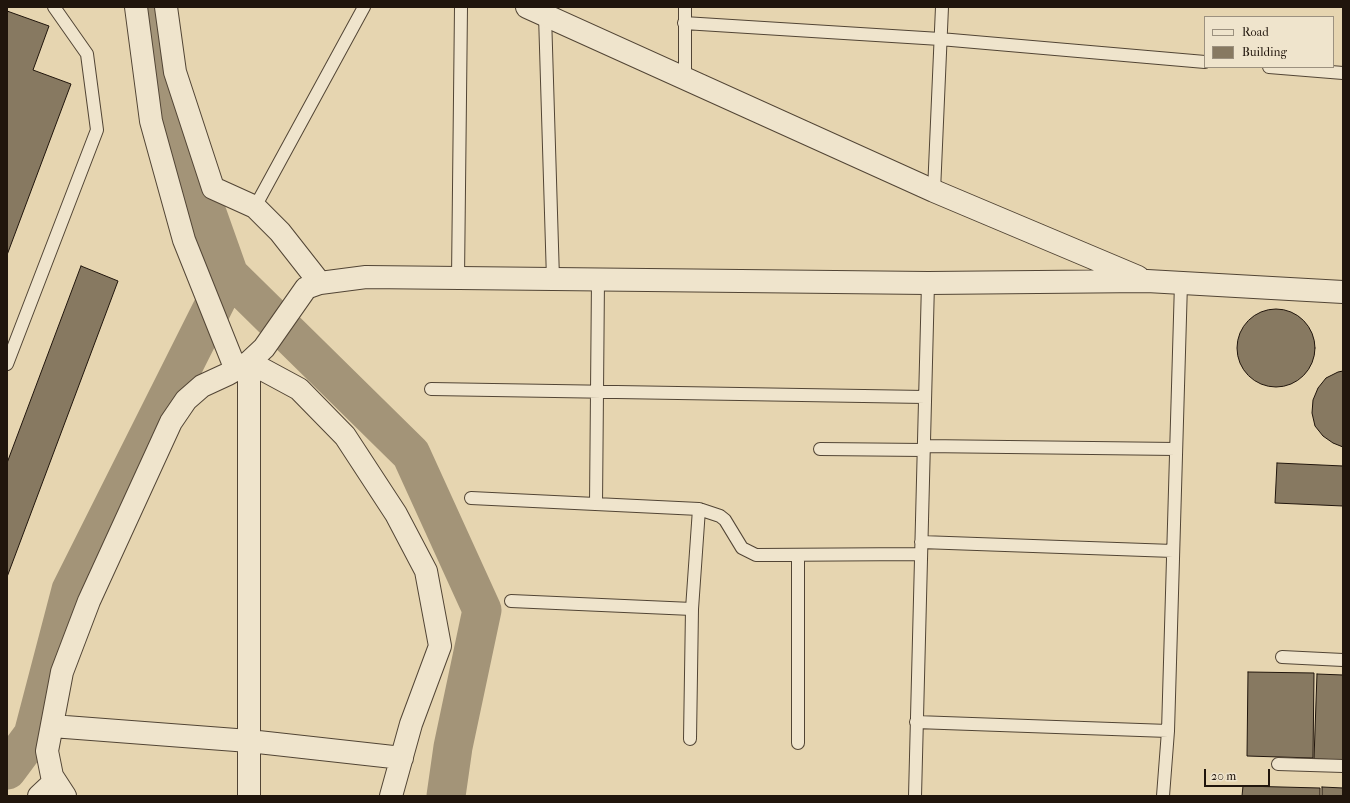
<!DOCTYPE html>
<html>
<head>
<meta charset="utf-8">
<style>
	body { margin:0 }
	#map { position:relative; width:1350px; height:803px; overflow:hidden; background:#e6d5b0; font-family:"IM FELL French Canon",serif }
	canvas { display:block }
	.frame { position:absolute; inset:0; border:8px solid #20150c; pointer-events:none }
	.legend { position:absolute; left:1204px; top:16px; width:130px; height:52px; box-sizing:border-box; background:#efe4cc; border:1px solid #9c917f; margin:0; padding:5px 7px; list-style:none; font-size:12px; color:#20150c }
	.legend li { display:flex; align-items:center; gap:8px; height:20px }
	.legend b { width:20px; border:1px solid #9c917f }
	.scale { position:absolute; left:1204px; top:769px; width:66px; height:18px; box-sizing:border-box; border:2px solid #20150c; border-top:0; padding-left:5px; font-size:12px; line-height:14px; white-space:nowrap; color:#20150c; -webkit-text-stroke:3px #efe4cc; paint-order:stroke }
</style>
</head>
<body>
<div id="map">
<canvas width="1350" height="803"></canvas>
<div class="frame"></div>
<ul class="legend">
<li><b style="height:5px;background:#efe4cc"></b>Road</li>
<li><b style="height:11px;background:#877961"></b>Building</li>
</ul>
<div class="scale">20 m</div>
</div>
<script>
const ctx = document.querySelector('canvas').getContext('2d');
ctx.lineJoin = 'round';
function poly(rows) {
  const path = new Path2D();
  for (const r of rows) {
    if (r.length === 3) {
      path.moveTo(r[0] + r[2], r[1]);
      path.arc(r[0], r[1], r[2], 0, 2 * Math.PI);
      continue;
    }
    path.moveTo(r[0], r[1]);
    for (let i = 2; i < r.length; i += 2) path.lineTo(r[i], r[i + 1]);
  }
  return path;
}
function stroke(path, color, width, dash) {
  ctx.strokeStyle = color;
  ctx.lineWidth = width;
  ctx.lineCap = dash ? 'butt' : 'round';
  ctx.setLineDash(dash || []);
  ctx.stroke(path);
}
function fill(path, color) {
  ctx.fillStyle = color;
  ctx.fill(path, 'evenodd');
}
const river = poly([
	[153,7,159,78,229,275,411,454,482,610,453,747,446,796],
	[7,770,33,735,71,590,229,275]
]);
const building = poly([
	[7,11,49,26,33,70,71,84,7,255,7,11],
	[81,266,118,281,7,577,7,463,81,266],
	[1276,348,39],
	[1343,371,1343,447,1333,443,1323,436,1315,426,1312,413,1313,400,1318,388,1326,378,1338,372,1343,371],
	[1277,463,1343,466,1343,506,1275,503,1277,463],
	[1248,672,1314,673,1313,758,1247,756,1248,672],
	[1317,674,1343,675,1343,760,1314,759,1317,674],
	[1243,786,1320,788,1320,796,1242,796,1243,786],
	[1322,787,1343,788,1343,796,1322,796,1322,787]
]);
const lane = poly([
	[685,7,685,78],
	[545,15,553,279],
	[684,23,940,39,1205,62],
	[1269,67,1343,73],
	[934,191,942,7],
	[255,207,364,7],
	[458,278,461,7],
	[7,364,97,130,87,54,54,7],
	[431,389,925,397],
	[924,446,1176,449],
	[820,449,924,450],
	[471,498,699,509,720,516,725,520,742,548,756,555,921,554],
	[596,504,598,279],
	[921,542,1173,551],
	[511,601,692,609],
	[1282,657,1343,660],
	[916,722,1168,731],
	[690,739,692,609,699,509],
	[798,743,798,555],
	[1278,764,1343,766],
	[915,796,928,283],
	[1163,796,1168,731,1181,283]
]);
const street = poly([
	[136,7,151,121,184,240,236,370],
	[166,7,175,72,213,188,255,207,280,232,320,283],
	[527,7,934,191,1138,277],
	[52,726,249,741,402,758],
	[39,796,55,781],
	[65,796,52,776,47,751,62,672,89,601,171,422,186,400,202,386,228,374,249,362,264,348,306,288,320,283,366,277,928,283,1147,281,1343,292],
	[249,796,249,362,299,389,345,436,396,514,426,571,440,646,411,724,391,796]
]);
stroke(river, '#a39478', 39);
fill(building, '#877961');
stroke(building, '#20150c', 1);
stroke(lane, '#524535', 14);
stroke(street, '#524535', 24);
stroke(lane, '#efe4cc', 12);
stroke(street, '#efe4cc', 22);
</script>
</body>
</html>
